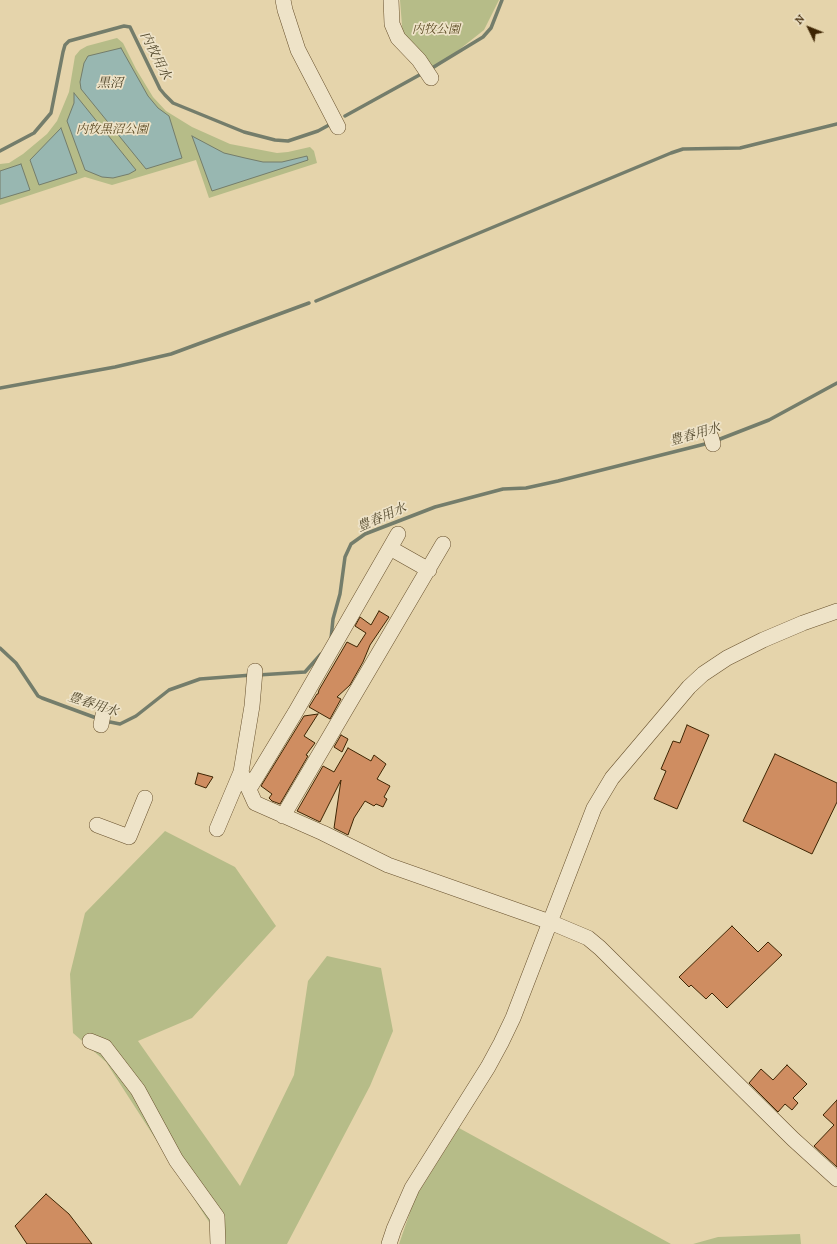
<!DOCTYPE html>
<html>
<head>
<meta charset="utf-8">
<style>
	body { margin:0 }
	#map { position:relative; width:837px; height:1244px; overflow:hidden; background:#e5d4ab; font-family:"IM FELL French Canon",serif }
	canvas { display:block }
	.north { position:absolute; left:789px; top:8px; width:40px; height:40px; -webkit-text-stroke:3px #eee3c8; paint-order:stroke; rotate:313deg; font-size:11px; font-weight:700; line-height:16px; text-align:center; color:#3e2503 }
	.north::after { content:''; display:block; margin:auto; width:14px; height:18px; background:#3e2503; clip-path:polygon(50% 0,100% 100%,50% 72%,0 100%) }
</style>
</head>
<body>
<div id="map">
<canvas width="837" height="1244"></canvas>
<div class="north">N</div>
</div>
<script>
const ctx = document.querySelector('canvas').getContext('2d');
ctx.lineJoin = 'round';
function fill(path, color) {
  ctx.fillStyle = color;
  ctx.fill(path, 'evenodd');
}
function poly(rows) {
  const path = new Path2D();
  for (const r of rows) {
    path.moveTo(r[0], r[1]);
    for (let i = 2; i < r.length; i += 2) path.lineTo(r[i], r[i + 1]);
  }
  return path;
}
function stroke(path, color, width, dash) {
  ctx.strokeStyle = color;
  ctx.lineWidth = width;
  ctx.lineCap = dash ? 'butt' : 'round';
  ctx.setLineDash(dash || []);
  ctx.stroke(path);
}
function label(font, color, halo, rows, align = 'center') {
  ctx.font = font + ' "IM FELL French Canon","Noto Serif JP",serif';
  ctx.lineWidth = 3.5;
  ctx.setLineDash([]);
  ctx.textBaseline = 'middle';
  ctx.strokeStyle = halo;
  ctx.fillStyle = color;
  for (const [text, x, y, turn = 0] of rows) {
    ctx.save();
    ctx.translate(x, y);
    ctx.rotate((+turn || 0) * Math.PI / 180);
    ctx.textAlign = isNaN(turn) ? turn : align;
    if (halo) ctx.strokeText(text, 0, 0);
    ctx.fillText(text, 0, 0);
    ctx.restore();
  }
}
const green = poly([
	[400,0,499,0,484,30,432,71,403,38],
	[117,38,123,43,136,69,153,97,166,111,192,127,230,144,277,153,288,152,310,147,314,151,317,163,209,198,196,160,112,185,85,177,0,205,0,164,9,163,23,154,47,134,57,121,69,92,75,56,80,50,87,46],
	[165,831,235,867,276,926,192,1018,138,1041,240,1186,294,1075,308,981,327,956,381,968,393,1031,370,1086,287,1244,220,1244,218,1236,106,1062,73,1033,70,974,85,913],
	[459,1128,671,1244,399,1244,415,1198],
	[800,1234,801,1244,693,1244,718,1237]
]);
const water = poly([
	[121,48,148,96,158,108,169,116,182,158,146,169,81,89,80,82,84,63,88,56,121,48],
	[74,93,136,170,129,174,113,178,102,177,85,170,67,121,74,103,74,93],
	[61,128,77,173,39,185,30,160,61,128],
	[192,136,224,153,245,158,263,162,282,162,307,156,308,160,212,191,192,136],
	[21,164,30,190,0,199,0,171,21,164]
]);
const stream = poly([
	[432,68,483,37,491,28,502,0],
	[345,116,423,73],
	[0,151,34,133,51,113,63,52,65,45,69,41,124,26,130,27,160,89,165,95,173,103,244,132,275,140,288,141,318,131,329,125],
	[316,301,671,153,683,149,740,148,837,124],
	[0,388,115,367,171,354,309,303],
	[715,441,769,420,837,383],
	[331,639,333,619,340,594,345,557,351,544,365,534,435,507,503,489,526,488,558,481,709,443],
	[0,648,16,663,38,696,42,698,99,719],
	[258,675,305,672,321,654],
	[105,721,120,724,136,716,169,690,200,679,252,675]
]);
const building = poly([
	[379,611,389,617,370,645,363,662,350,685,337,697,341,699,330,719,309,707,317,694,318,694,319,690,347,642,357,647,366,633,355,626,360,617,371,625,379,611],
	[318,714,304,736,315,743,306,755,308,756,280,804,272,801,269,798,272,794,261,786,304,716,318,714],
	[687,725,709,735,677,809,654,799,666,771,661,769,673,741,680,743,687,725],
	[341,735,348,739,342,752,334,747,341,735],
	[348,748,371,761,374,755,386,764,377,779,390,786,384,797,387,799,383,807,376,804,374,806,365,801,354,818,348,835,334,828,341,780,320,822,297,811,323,766,334,772,348,748],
	[775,754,837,783,837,802,812,854,743,821,775,754],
	[198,773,213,777,206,788,195,784,198,773],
	[732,926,758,952,768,942,782,955,727,1008,712,993,706,999,691,985,689,987,679,977,732,926],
	[787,1065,807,1084,793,1098,798,1103,792,1110,785,1104,778,1112,749,1083,761,1069,773,1080,787,1065],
	[837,1100,837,1167,814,1146,834,1125,823,1115,837,1100],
	[46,1194,69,1214,92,1244,27,1244,15,1226,46,1194]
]);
const minor = poly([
	[283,0,285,10,298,50,338,127],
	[391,0,392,24,398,38,419,60,431,78],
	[711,437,713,444],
	[390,548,429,570],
	[255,671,252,706,241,772,255,803,323,833,388,865,550,922,588,938,600,948,793,1139,837,1179],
	[101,725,103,715],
	[249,789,295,713,398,534],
	[283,816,443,544],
	[97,825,129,837,145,798],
	[217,829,241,772],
	[90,1041,105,1047,138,1090,176,1160,217,1217,218,1244],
	[389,1244,394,1229,412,1188,488,1067,501,1043,513,1018,594,808,612,778,689,687,703,674,727,658,763,640,803,623,837,611]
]);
const parkNames = [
	["内牧公園",436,30],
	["内牧黒沼公園",112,130]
];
const waterNames = [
	["内牧用水",155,56,63],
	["黒沼",110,84],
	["豊春用水",695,435,-16],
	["豊春用水",382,518,-24],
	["豊春用水",93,705,18]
];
fill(green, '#b6bc88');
fill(water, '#98b7b1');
stroke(water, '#747d6b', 1);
stroke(stream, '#747d6b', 3.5);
fill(building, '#cf8d61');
stroke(building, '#3e2503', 1);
stroke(minor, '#68512d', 16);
stroke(minor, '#eee3c8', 15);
label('italic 12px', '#5c4b24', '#eee3c8', parkNames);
label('italic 13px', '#544a2e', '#eee3c8', waterNames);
</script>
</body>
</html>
